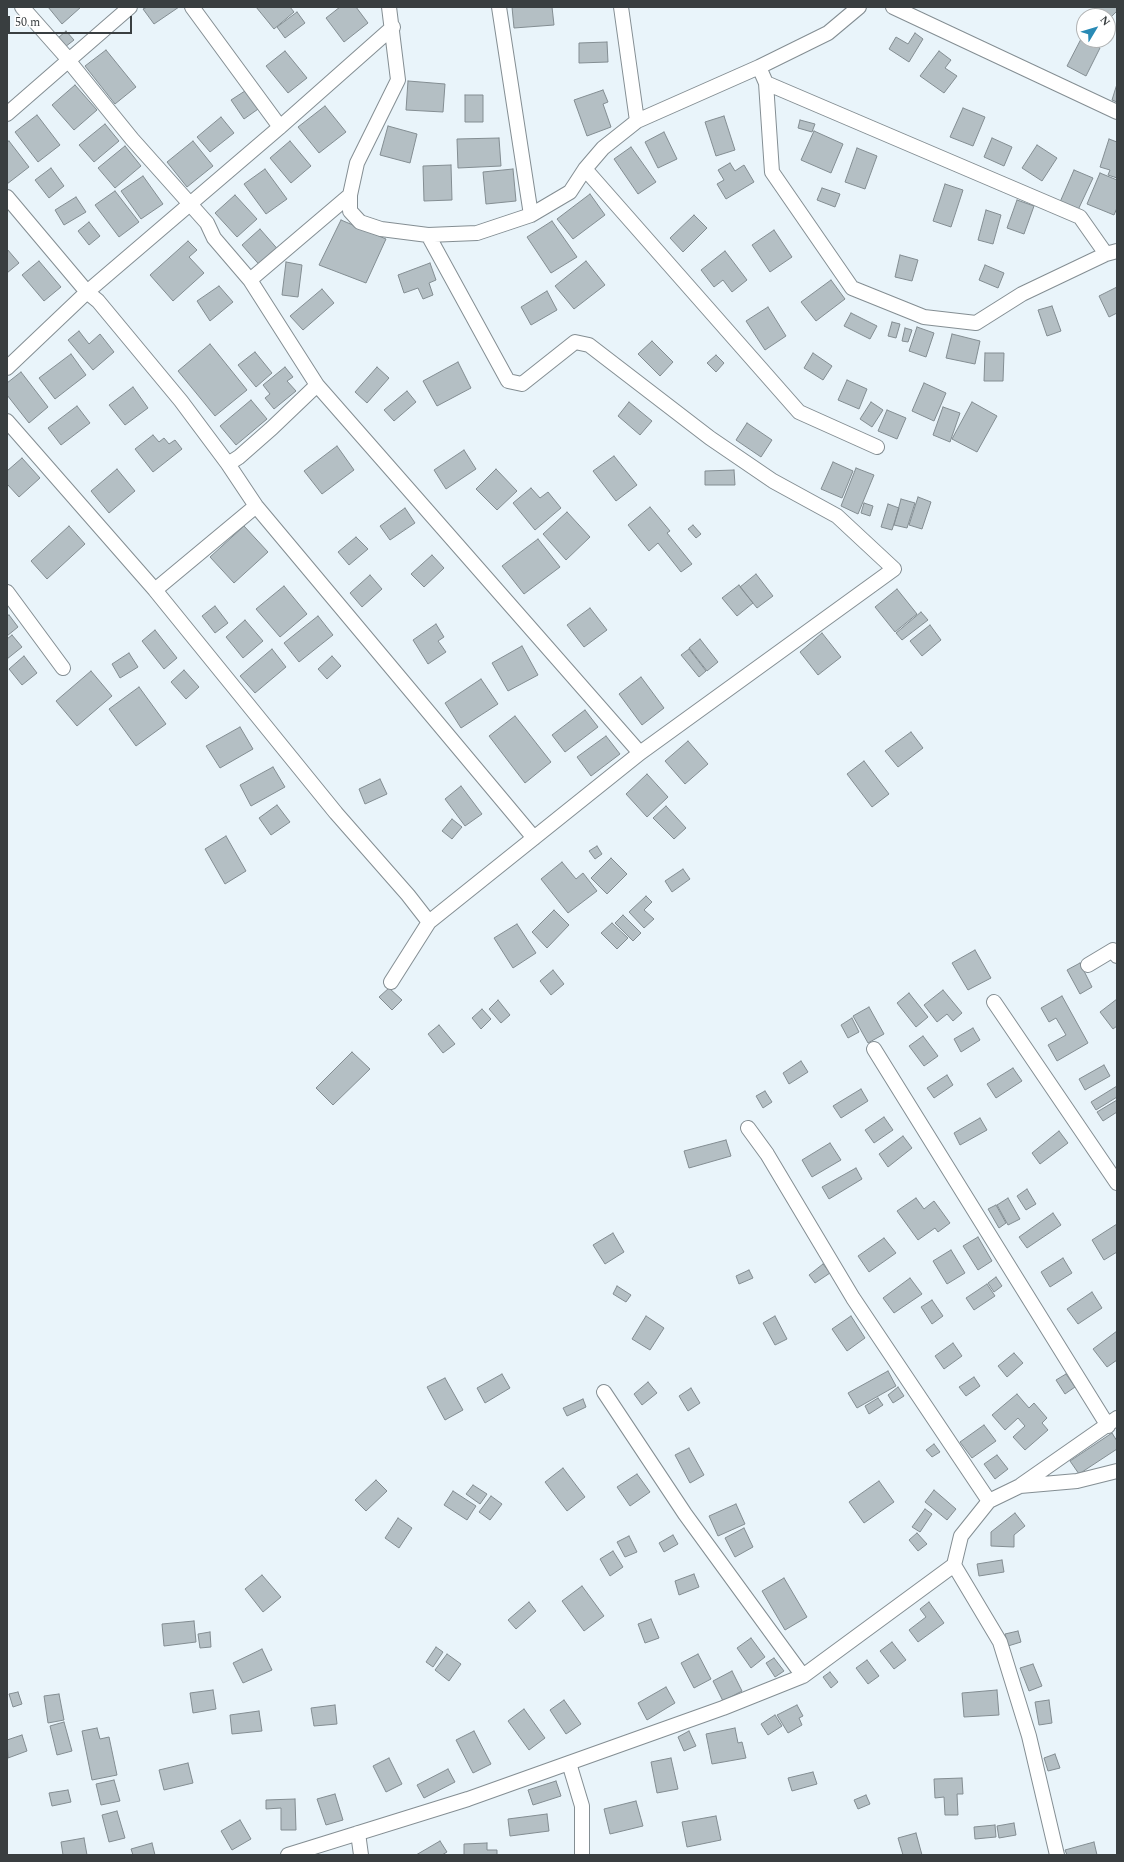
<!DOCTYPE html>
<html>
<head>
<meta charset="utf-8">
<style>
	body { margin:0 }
	#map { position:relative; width:1124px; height:1862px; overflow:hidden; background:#e9f4fa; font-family:Spectral,serif }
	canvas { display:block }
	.frame { position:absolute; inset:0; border:8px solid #393e40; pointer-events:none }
	.north { position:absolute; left:1076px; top:8px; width:40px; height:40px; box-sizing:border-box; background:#fff; border:1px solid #b0b2b3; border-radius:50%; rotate:52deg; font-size:11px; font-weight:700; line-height:16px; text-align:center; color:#393e40 }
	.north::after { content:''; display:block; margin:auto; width:14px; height:18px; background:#298ab5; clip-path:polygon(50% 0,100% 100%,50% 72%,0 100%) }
	.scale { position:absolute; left:8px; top:16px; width:124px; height:18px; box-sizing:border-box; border:2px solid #393e40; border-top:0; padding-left:5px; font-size:12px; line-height:14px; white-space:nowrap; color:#393e40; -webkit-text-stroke:3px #fff; paint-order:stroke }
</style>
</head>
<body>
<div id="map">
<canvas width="1124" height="1862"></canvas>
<div class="frame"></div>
<div class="north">N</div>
<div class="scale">50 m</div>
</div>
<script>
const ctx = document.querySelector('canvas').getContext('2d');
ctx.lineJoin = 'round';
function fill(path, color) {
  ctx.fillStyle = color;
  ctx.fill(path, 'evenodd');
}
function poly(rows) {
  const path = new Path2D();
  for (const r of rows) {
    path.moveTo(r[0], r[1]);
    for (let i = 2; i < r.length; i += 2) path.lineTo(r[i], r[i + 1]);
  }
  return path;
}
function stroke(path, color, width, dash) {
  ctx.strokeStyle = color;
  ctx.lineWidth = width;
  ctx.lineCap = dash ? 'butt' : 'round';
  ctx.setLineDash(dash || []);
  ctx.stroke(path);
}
const building = poly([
	[48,7,81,7,62,24,48,7],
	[147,7,179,7,154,24,143,9,147,7],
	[256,7,290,7,294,12,274,29,256,7],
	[340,7,356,7,368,23,344,42,326,18,340,7],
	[512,7,552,7,554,25,514,28,512,7],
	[1096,7,1117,7,1117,11,1108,20,1108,16,1091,16,1089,14,1096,7],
	[297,12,305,23,285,38,277,27,297,12],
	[66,31,74,40,65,47,58,38,66,31],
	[915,33,923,39,909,62,889,49,896,37,908,44,915,33],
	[1081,39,1100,48,1086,76,1067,66,1081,39],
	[607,42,608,62,579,63,579,43,607,42],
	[106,50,136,87,115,104,85,66,106,50],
	[285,51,307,78,288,93,266,66,285,51],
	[939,51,951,60,945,68,957,76,944,93,920,76,939,51],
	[408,81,445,84,443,112,406,110,408,81],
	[1117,84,1117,102,1112,100,1117,84],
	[75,85,97,110,74,130,52,105,75,85],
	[248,89,261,107,244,119,231,100,248,89],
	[603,90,608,102,603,104,611,127,587,136,574,100,603,90],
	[465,95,483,95,483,122,465,122,465,95],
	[325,106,346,132,319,153,298,127,325,106],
	[963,108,985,117,973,146,950,137,963,108],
	[37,115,60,145,38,162,15,132,37,115],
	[724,116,735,150,716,156,705,122,724,116],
	[221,117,234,133,210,152,197,137,221,117],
	[800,120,815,124,812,132,798,128,800,120],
	[105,124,119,141,94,162,79,145,105,124],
	[388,126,417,134,410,163,380,155,388,126],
	[814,131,843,144,831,173,801,160,814,131],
	[664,132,677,159,658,168,645,142,664,132],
	[499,138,501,166,458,168,457,139,499,138],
	[992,138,1012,147,1004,166,984,157,992,138],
	[1109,139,1117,142,1117,178,1108,175,1110,170,1100,167,1109,139],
	[9,141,29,167,7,184,7,142,9,141],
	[193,141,213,166,187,187,167,162,193,141],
	[290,141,311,166,291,183,270,158,290,141],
	[1037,145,1057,158,1042,181,1022,168,1037,145],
	[125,146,141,166,115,188,98,168,125,146],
	[631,147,656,182,638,194,614,159,631,147],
	[857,148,877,156,865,189,845,182,857,148],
	[730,163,735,171,744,165,754,182,726,199,717,184,724,180,718,170,730,163],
	[451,165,452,200,424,201,423,166,451,165],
	[51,168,64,186,49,198,35,180,51,168],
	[265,169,287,199,266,214,244,184,265,169],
	[513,169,516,201,486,204,483,172,513,169],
	[1074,170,1093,178,1078,210,1060,202,1074,170],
	[1100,173,1117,180,1117,208,1114,215,1087,204,1100,173],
	[143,176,163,204,141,219,121,191,143,176],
	[945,184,963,190,951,227,933,221,945,184],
	[822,188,840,194,835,207,817,200,822,188],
	[115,191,139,222,119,237,95,205,115,191],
	[590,194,605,215,573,239,557,219,590,194],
	[235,195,257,219,237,237,215,213,235,195],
	[76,197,86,212,64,225,55,210,76,197],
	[1017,200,1034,206,1024,234,1007,228,1017,200],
	[986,210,1001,215,993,244,978,240,986,210],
	[694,215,707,228,683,252,670,238,694,215],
	[341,220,386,239,366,283,319,265,341,220],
	[552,221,577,257,551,273,527,237,552,221],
	[89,222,100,236,89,245,78,231,89,222],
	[260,229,281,253,263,269,242,245,260,229],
	[774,230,792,257,770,272,752,245,774,230],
	[188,241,197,250,189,257,204,273,173,301,150,275,188,241],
	[7,249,19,263,7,273,7,249],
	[725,251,747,280,732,292,723,280,714,287,701,270,725,251],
	[900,255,918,260,912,281,895,277,900,255],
	[39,261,61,287,44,301,22,275,39,261],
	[586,261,605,285,574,309,555,286,586,261],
	[286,262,302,265,298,297,282,295,286,262],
	[430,263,436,280,429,283,433,295,423,299,418,288,404,293,398,275,430,263],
	[985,265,1004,273,998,288,979,280,985,265],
	[831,280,845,299,816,321,801,302,831,280],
	[219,286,233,302,210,321,197,301,219,286],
	[1117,287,1117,313,1109,317,1099,296,1117,287],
	[322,289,334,303,303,330,290,316,322,289],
	[547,291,557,310,531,325,521,307,547,291],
	[1052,306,1061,331,1047,336,1038,310,1052,306],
	[768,307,786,336,765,350,746,321,768,307],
	[851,313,877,326,870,339,844,326,851,313],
	[892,322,900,324,896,338,888,336,892,322],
	[917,327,934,333,926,357,909,351,917,327],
	[905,328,912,330,908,342,902,341,905,328],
	[79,331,89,344,100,334,114,352,93,370,68,340,79,331],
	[952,334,980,341,975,364,946,358,952,334],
	[652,341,673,362,660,376,638,354,652,341],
	[210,344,247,390,215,416,178,371,210,344],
	[255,352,272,373,256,387,238,365,255,352],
	[813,353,832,366,823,380,804,368,813,353],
	[985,353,1004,353,1003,381,984,381,985,353],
	[71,354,86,375,55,399,39,378,71,354],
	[716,355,724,363,716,372,707,363,716,355],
	[458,362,471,388,437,406,423,381,458,362],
	[285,367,293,377,287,381,296,391,274,409,265,398,270,394,263,385,285,367],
	[377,367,389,378,367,403,355,392,377,367],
	[21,372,48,407,29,423,7,395,7,383,21,372],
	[847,380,867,389,859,409,838,400,847,380],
	[924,383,946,393,934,421,912,411,924,383],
	[133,387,148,408,125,425,109,405,133,387],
	[407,391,416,402,394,421,384,410,407,391],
	[251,400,267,419,236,445,220,426,251,400],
	[629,402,652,421,640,435,618,416,629,402],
	[871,402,883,410,872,427,860,419,871,402],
	[972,402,997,416,977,452,952,439,972,402],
	[77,406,90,423,61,445,48,428,77,406],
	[943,407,960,413,950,442,933,435,943,407],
	[887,410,906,418,897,439,878,431,887,410],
	[747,423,772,440,761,457,736,440,747,423],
	[153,435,159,442,164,438,169,444,175,440,182,449,153,472,135,449,153,435],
	[337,446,354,470,322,494,304,471,337,446],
	[464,450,476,469,446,489,434,470,464,450],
	[614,456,637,485,616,501,593,471,614,456],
	[22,458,40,478,19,497,7,484,7,471,22,458],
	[833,462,853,471,842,498,821,489,833,462],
	[856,468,874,475,858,514,841,506,856,468],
	[117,469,135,491,109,513,91,491,117,469],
	[496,469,517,491,497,510,476,489,496,469],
	[734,470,735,485,705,485,705,471,734,470],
	[531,488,540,498,548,492,561,508,535,530,513,503,531,488],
	[918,497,931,502,922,529,909,525,918,497],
	[901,499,915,503,907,528,894,525,901,499],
	[864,503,873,506,870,516,861,513,864,503],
	[888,504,899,508,892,530,881,527,888,504],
	[650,507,670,531,667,533,692,564,681,572,658,543,649,551,628,525,650,507],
	[405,508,415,523,390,540,380,526,405,508],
	[567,512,590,537,566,560,543,534,567,512],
	[693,525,701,534,696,538,688,529,693,525],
	[69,526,85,544,47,579,31,561,69,526],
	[244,526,268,552,234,583,210,557,244,526],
	[356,537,368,549,349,565,338,552,356,537],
	[538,539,560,567,524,594,502,566,538,539],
	[432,555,444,568,424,587,411,574,432,555],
	[756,574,773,596,757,608,740,587,756,574],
	[370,575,382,589,362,607,350,593,370,575],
	[739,585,753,603,737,616,722,598,739,585],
	[284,586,307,614,280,637,256,609,284,586],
	[897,589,917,614,895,632,875,607,897,589],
	[215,606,228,623,215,633,202,616,215,606],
	[590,608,607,630,584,647,567,625,590,608],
	[921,612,928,620,902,640,896,633,921,612],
	[9,615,18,627,7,636,7,616,9,615],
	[318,616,333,635,299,662,284,643,318,616],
	[245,620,263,641,243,658,226,637,245,620],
	[436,624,444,637,438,641,446,652,428,664,413,640,436,624],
	[930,625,941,640,922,656,910,641,930,625],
	[155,630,177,658,164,669,142,641,155,630],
	[822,633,841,657,818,675,800,652,822,633],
	[12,635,22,647,7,659,7,639,12,635],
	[700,639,718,662,707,671,689,648,700,639],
	[522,646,538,675,508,691,492,663,522,646],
	[272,649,286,667,255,693,240,676,272,649],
	[689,649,706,671,699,677,681,655,689,649],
	[129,653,138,667,120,678,112,664,129,653],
	[24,656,37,673,22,685,9,669,24,656],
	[332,656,341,666,327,679,318,669,332,656],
	[184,670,199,687,186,699,171,682,184,670],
	[91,671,112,696,77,726,56,701,91,671],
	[641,677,664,708,642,725,619,694,641,677],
	[481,679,498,704,461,728,445,703,481,679],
	[139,687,166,724,136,746,109,709,139,687],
	[585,710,598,727,565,752,552,735,585,710],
	[515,716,551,762,525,783,489,736,515,716],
	[240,727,253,749,220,768,206,746,240,727],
	[911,732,923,748,898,767,885,751,911,732],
	[606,736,620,754,591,776,577,757,606,736],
	[688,741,708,764,685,784,665,761,688,741],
	[864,761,889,794,872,807,847,774,864,761],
	[273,767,285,787,251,806,240,785,273,767],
	[647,774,668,797,647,817,626,794,647,774],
	[380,779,387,794,365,804,359,789,380,779],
	[461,786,482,814,465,826,445,799,461,786],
	[277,805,290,822,271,835,259,818,277,805],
	[666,806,686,828,674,839,653,818,666,806],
	[452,819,462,827,452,839,442,831,452,819],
	[226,836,246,871,225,884,205,849,226,836],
	[597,846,602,854,595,859,589,851,597,846],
	[611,858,627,874,607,894,591,878,611,858],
	[562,862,576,879,583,873,597,891,568,913,541,879,562,862],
	[683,869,690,879,672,892,665,881,683,869],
	[646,896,652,902,644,910,654,919,644,928,629,912,646,896],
	[554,910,569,925,547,948,532,932,554,910],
	[623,915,641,933,633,941,615,923,623,915],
	[612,923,628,938,617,949,601,933,612,923],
	[517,924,536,953,513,968,494,938,517,924],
	[975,950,991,978,968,990,952,963,975,950],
	[1080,963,1092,987,1080,994,1067,970,1080,963],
	[553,970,564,984,551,995,540,981,553,970],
	[389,988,402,1000,392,1010,379,997,389,988],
	[943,990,962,1013,953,1021,947,1014,937,1022,924,1005,943,990],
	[909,993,928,1017,916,1027,897,1003,909,993],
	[1062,996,1088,1043,1057,1061,1048,1045,1066,1035,1056,1018,1049,1022,1041,1008,1062,996],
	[1117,999,1117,1026,1113,1029,1100,1012,1117,999],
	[498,1000,510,1015,501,1023,489,1009,498,1000],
	[869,1007,884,1034,868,1043,853,1016,869,1007],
	[482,1009,491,1019,481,1029,472,1018,482,1009],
	[852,1018,859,1032,848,1038,841,1025,852,1018],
	[439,1025,455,1044,443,1053,428,1034,439,1025],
	[973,1028,980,1040,961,1052,954,1039,973,1028],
	[923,1036,938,1056,924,1066,909,1046,923,1036],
	[352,1052,370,1069,333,1105,316,1088,352,1052],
	[801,1061,808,1072,789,1084,783,1073,801,1061],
	[1104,1065,1110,1076,1085,1090,1079,1079,1104,1065],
	[1013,1068,1022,1081,996,1098,987,1084,1013,1068],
	[947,1075,953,1085,934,1098,927,1088,947,1075],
	[1117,1086,1117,1097,1096,1110,1091,1102,1117,1086],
	[861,1089,868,1101,841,1118,833,1106,861,1089],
	[765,1091,772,1102,763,1108,756,1096,765,1091],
	[1117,1100,1117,1112,1103,1121,1097,1112,1117,1100],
	[884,1117,893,1130,874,1143,865,1130,884,1117],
	[980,1118,987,1130,960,1145,954,1133,980,1118],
	[1059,1131,1068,1143,1040,1164,1032,1153,1059,1131],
	[903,1136,912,1148,888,1167,879,1154,903,1136],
	[726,1140,731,1156,689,1168,684,1151,726,1140],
	[830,1143,841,1160,812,1177,802,1160,830,1143],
	[856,1168,862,1179,829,1199,822,1187,856,1168],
	[1027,1189,1036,1204,1026,1210,1017,1196,1027,1189],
	[916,1198,924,1209,934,1201,950,1223,938,1232,935,1228,918,1240,897,1211,916,1198],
	[1008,1198,1020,1219,1008,1225,997,1205,1008,1198],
	[996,1205,1006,1223,999,1228,988,1209,996,1205],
	[1053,1213,1061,1225,1027,1248,1019,1237,1053,1213],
	[1117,1224,1117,1252,1104,1260,1092,1240,1117,1224],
	[613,1233,624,1252,605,1264,593,1245,613,1233],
	[978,1237,992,1261,978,1270,963,1246,978,1237],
	[884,1238,896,1253,869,1272,858,1256,884,1238],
	[951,1250,965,1273,947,1284,933,1261,951,1250],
	[1063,1258,1072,1273,1050,1287,1041,1272,1063,1258],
	[823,1264,830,1273,815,1283,809,1275,823,1264],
	[749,1270,753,1278,739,1284,736,1276,749,1270],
	[996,1277,1002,1286,994,1292,988,1283,996,1277],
	[910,1278,922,1294,894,1313,883,1298,910,1278],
	[987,1284,995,1296,974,1310,966,1298,987,1284],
	[617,1286,631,1295,626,1302,613,1294,617,1286],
	[1092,1292,1102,1308,1078,1324,1067,1309,1092,1292],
	[932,1300,943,1316,932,1324,921,1307,932,1300],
	[646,1316,664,1328,650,1350,632,1339,646,1316],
	[775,1316,787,1339,775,1345,763,1323,775,1316],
	[851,1316,865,1338,847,1351,832,1329,851,1316],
	[1117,1331,1117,1360,1107,1367,1093,1349,1117,1331],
	[953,1343,962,1356,944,1369,935,1356,953,1343],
	[1014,1353,1023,1363,1007,1377,998,1366,1014,1353],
	[888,1371,896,1386,857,1408,848,1393,888,1371],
	[502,1374,510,1388,485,1403,477,1388,502,1374],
	[1066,1374,1075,1387,1065,1394,1056,1380,1066,1374],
	[974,1377,980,1386,966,1396,959,1387,974,1377],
	[445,1378,463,1410,445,1420,427,1387,445,1378],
	[648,1382,657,1393,642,1405,634,1394,648,1382],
	[898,1387,904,1396,893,1403,888,1395,898,1387],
	[691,1388,700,1403,688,1411,679,1396,691,1388],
	[1017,1394,1029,1408,1034,1403,1047,1418,1042,1423,1048,1430,1025,1450,1013,1437,1025,1426,1018,1418,1005,1430,992,1415,1017,1394],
	[878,1398,883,1405,869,1414,865,1406,878,1398],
	[583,1399,586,1407,567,1416,563,1408,583,1399],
	[984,1425,996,1441,972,1458,960,1442,984,1425],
	[1112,1433,1117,1441,1117,1449,1079,1474,1070,1461,1112,1433],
	[934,1444,940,1452,932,1457,926,1450,934,1444],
	[689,1448,704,1475,690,1483,675,1455,689,1448],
	[997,1455,1008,1469,995,1479,984,1464,997,1455],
	[563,1468,585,1497,567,1511,545,1482,563,1468],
	[637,1474,650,1492,630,1506,617,1487,637,1474],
	[376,1480,387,1491,366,1511,355,1500,376,1480],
	[879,1481,894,1502,864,1523,849,1502,879,1481],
	[473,1485,487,1494,480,1504,466,1494,473,1485],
	[934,1490,956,1509,947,1520,925,1502,934,1490],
	[453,1491,476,1506,467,1520,444,1505,453,1491],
	[491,1496,502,1504,490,1520,479,1512,491,1496],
	[736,1504,745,1524,718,1536,709,1516,736,1504],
	[925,1509,932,1514,920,1532,912,1527,925,1509],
	[1015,1513,1025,1526,1014,1535,1014,1547,991,1546,991,1532,1015,1513],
	[398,1518,412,1528,399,1548,385,1538,398,1518],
	[744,1528,753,1547,735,1557,725,1538,744,1528],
	[917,1533,927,1544,918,1551,909,1540,917,1533],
	[673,1535,678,1544,664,1552,659,1543,673,1535],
	[629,1536,637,1552,625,1557,617,1542,629,1536],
	[613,1551,623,1567,610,1576,600,1559,613,1551],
	[1002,1560,1004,1572,979,1576,977,1564,1002,1560],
	[694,1574,699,1587,679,1595,675,1581,694,1574],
	[262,1575,281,1597,263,1612,245,1589,262,1575],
	[784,1578,807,1617,785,1630,762,1591,784,1578],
	[582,1586,604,1616,584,1631,562,1601,582,1586],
	[529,1602,536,1611,516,1629,508,1620,529,1602],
	[929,1602,944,1623,918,1642,909,1630,926,1617,920,1609,929,1602],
	[651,1619,659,1638,645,1643,638,1624,651,1619],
	[194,1621,196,1642,164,1646,162,1624,194,1621],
	[1018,1631,1021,1642,1008,1646,1005,1634,1018,1631],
	[210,1632,211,1647,200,1648,198,1634,210,1632],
	[751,1638,765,1657,751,1668,737,1648,751,1638],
	[892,1642,906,1660,894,1669,880,1651,892,1642],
	[436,1647,443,1652,433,1667,426,1662,436,1647],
	[262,1649,272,1670,243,1683,233,1663,262,1649],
	[447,1654,461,1664,449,1681,435,1670,447,1654],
	[698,1654,711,1679,694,1688,681,1663,698,1654],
	[774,1658,784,1671,775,1677,766,1663,774,1658],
	[867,1660,879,1676,868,1684,856,1668,867,1660],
	[1033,1664,1042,1686,1029,1691,1020,1668,1033,1664],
	[732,1671,742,1691,723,1701,713,1681,732,1671],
	[830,1672,838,1682,831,1688,823,1677,830,1672],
	[666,1687,675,1703,647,1720,638,1703,666,1687],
	[213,1690,216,1709,193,1713,190,1693,213,1690],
	[997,1690,999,1715,964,1717,962,1693,997,1690],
	[18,1692,22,1704,13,1707,9,1694,18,1692],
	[59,1694,64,1720,48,1723,44,1696,59,1694],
	[564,1700,581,1724,566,1734,550,1710,564,1700],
	[1049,1700,1052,1723,1039,1725,1035,1702,1049,1700],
	[335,1705,337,1724,314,1726,311,1708,335,1705],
	[797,1705,803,1716,799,1718,802,1725,788,1733,777,1715,797,1705],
	[524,1709,545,1738,529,1750,508,1721,524,1709],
	[259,1711,262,1731,232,1734,230,1715,259,1711],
	[775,1715,782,1726,768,1735,761,1724,775,1715],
	[64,1722,72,1751,57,1755,50,1726,64,1722],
	[97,1728,100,1739,109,1737,117,1775,92,1780,82,1731,97,1728],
	[735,1728,738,1743,742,1742,746,1758,712,1764,706,1734,735,1728],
	[474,1731,491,1764,473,1773,456,1740,474,1731],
	[689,1731,696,1746,684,1751,678,1737,689,1731],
	[22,1735,27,1751,8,1758,7,1740,22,1735],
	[1055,1754,1060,1768,1048,1771,1044,1758,1055,1754],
	[389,1758,402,1784,386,1792,373,1766,389,1758],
	[671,1758,678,1789,657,1793,651,1762,671,1758],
	[188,1763,193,1783,164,1790,159,1770,188,1763],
	[448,1769,455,1782,424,1798,417,1785,448,1769],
	[813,1772,817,1784,792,1791,788,1778,813,1772],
	[962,1778,963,1794,957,1794,958,1815,945,1815,944,1797,935,1798,934,1779,962,1778],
	[114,1780,120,1801,101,1805,96,1784,114,1780],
	[556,1781,561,1796,533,1805,528,1790,556,1781],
	[68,1790,71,1802,52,1806,49,1793,68,1790],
	[335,1794,343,1820,326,1825,317,1799,335,1794],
	[866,1795,870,1804,858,1809,854,1800,866,1795],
	[295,1799,296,1830,281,1830,281,1808,266,1809,266,1800,295,1799],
	[636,1801,643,1826,610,1834,604,1809,636,1801],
	[117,1811,125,1838,109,1842,102,1815,117,1811],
	[547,1814,549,1831,510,1836,508,1819,547,1814],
	[716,1816,721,1840,687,1847,682,1822,716,1816],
	[240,1820,251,1839,232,1850,221,1831,240,1820],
	[1014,1823,1016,1835,999,1838,997,1826,1014,1823],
	[995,1825,996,1837,975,1839,974,1827,995,1825],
	[916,1833,922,1855,903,1855,898,1838,916,1833],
	[84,1838,87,1855,63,1855,61,1842,84,1838],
	[440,1841,447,1852,442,1855,416,1855,440,1841],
	[1094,1842,1097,1855,1067,1855,1065,1850,1094,1842],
	[152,1843,155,1855,133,1855,131,1849,152,1843],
	[487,1843,487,1850,497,1850,497,1855,464,1855,464,1844,487,1843]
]);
const street = poly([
	[130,7,69,60,72,65,132,139,207,223,214,238,250,280,317,385,640,753],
	[192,7,280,127],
	[389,7,398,80,357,163,350,195,350,211,360,222,381,229,428,235,477,233,531,215,570,192,585,169,603,148,637,121,759,67,828,33,859,7],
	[499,7,531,215],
	[621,7,637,121],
	[893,7,1117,112],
	[759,67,766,83,772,172,852,288,924,317,976,323,1022,294,1106,254,1117,251],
	[766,83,1080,217,1106,254],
	[7,114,69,60,22,7],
	[585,169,799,412,877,447],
	[7,197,87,292,98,301,181,401,228,464,256,506,534,838],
	[250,280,350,195],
	[7,368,87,292,280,127,393,27],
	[7,421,155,590,336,813,408,895,429,922],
	[228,464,239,457,272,428,317,385],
	[155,590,256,506],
	[7,592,63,668],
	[1088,965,1113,950,1117,956],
	[391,982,429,922,640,753,894,569,837,516,773,481,710,438,589,345,575,342,522,384,508,381,428,235],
	[994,1002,1117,1183],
	[874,1049,1108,1426],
	[748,1128,767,1154,853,1298,989,1501],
	[604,1392,685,1514,803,1676],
	[1021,1485,1117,1418],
	[954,1565,961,1536,989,1501,1020,1486,1077,1481,1117,1471],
	[569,1763,582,1806,582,1855],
	[358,1833,361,1855],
	[288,1855,468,1799,723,1708,803,1676,954,1565,1000,1642,1029,1736,1057,1855]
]);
fill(building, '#b4bfc4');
stroke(building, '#838d92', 1);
stroke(street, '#848e93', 16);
stroke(street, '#fff', 14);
</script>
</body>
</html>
